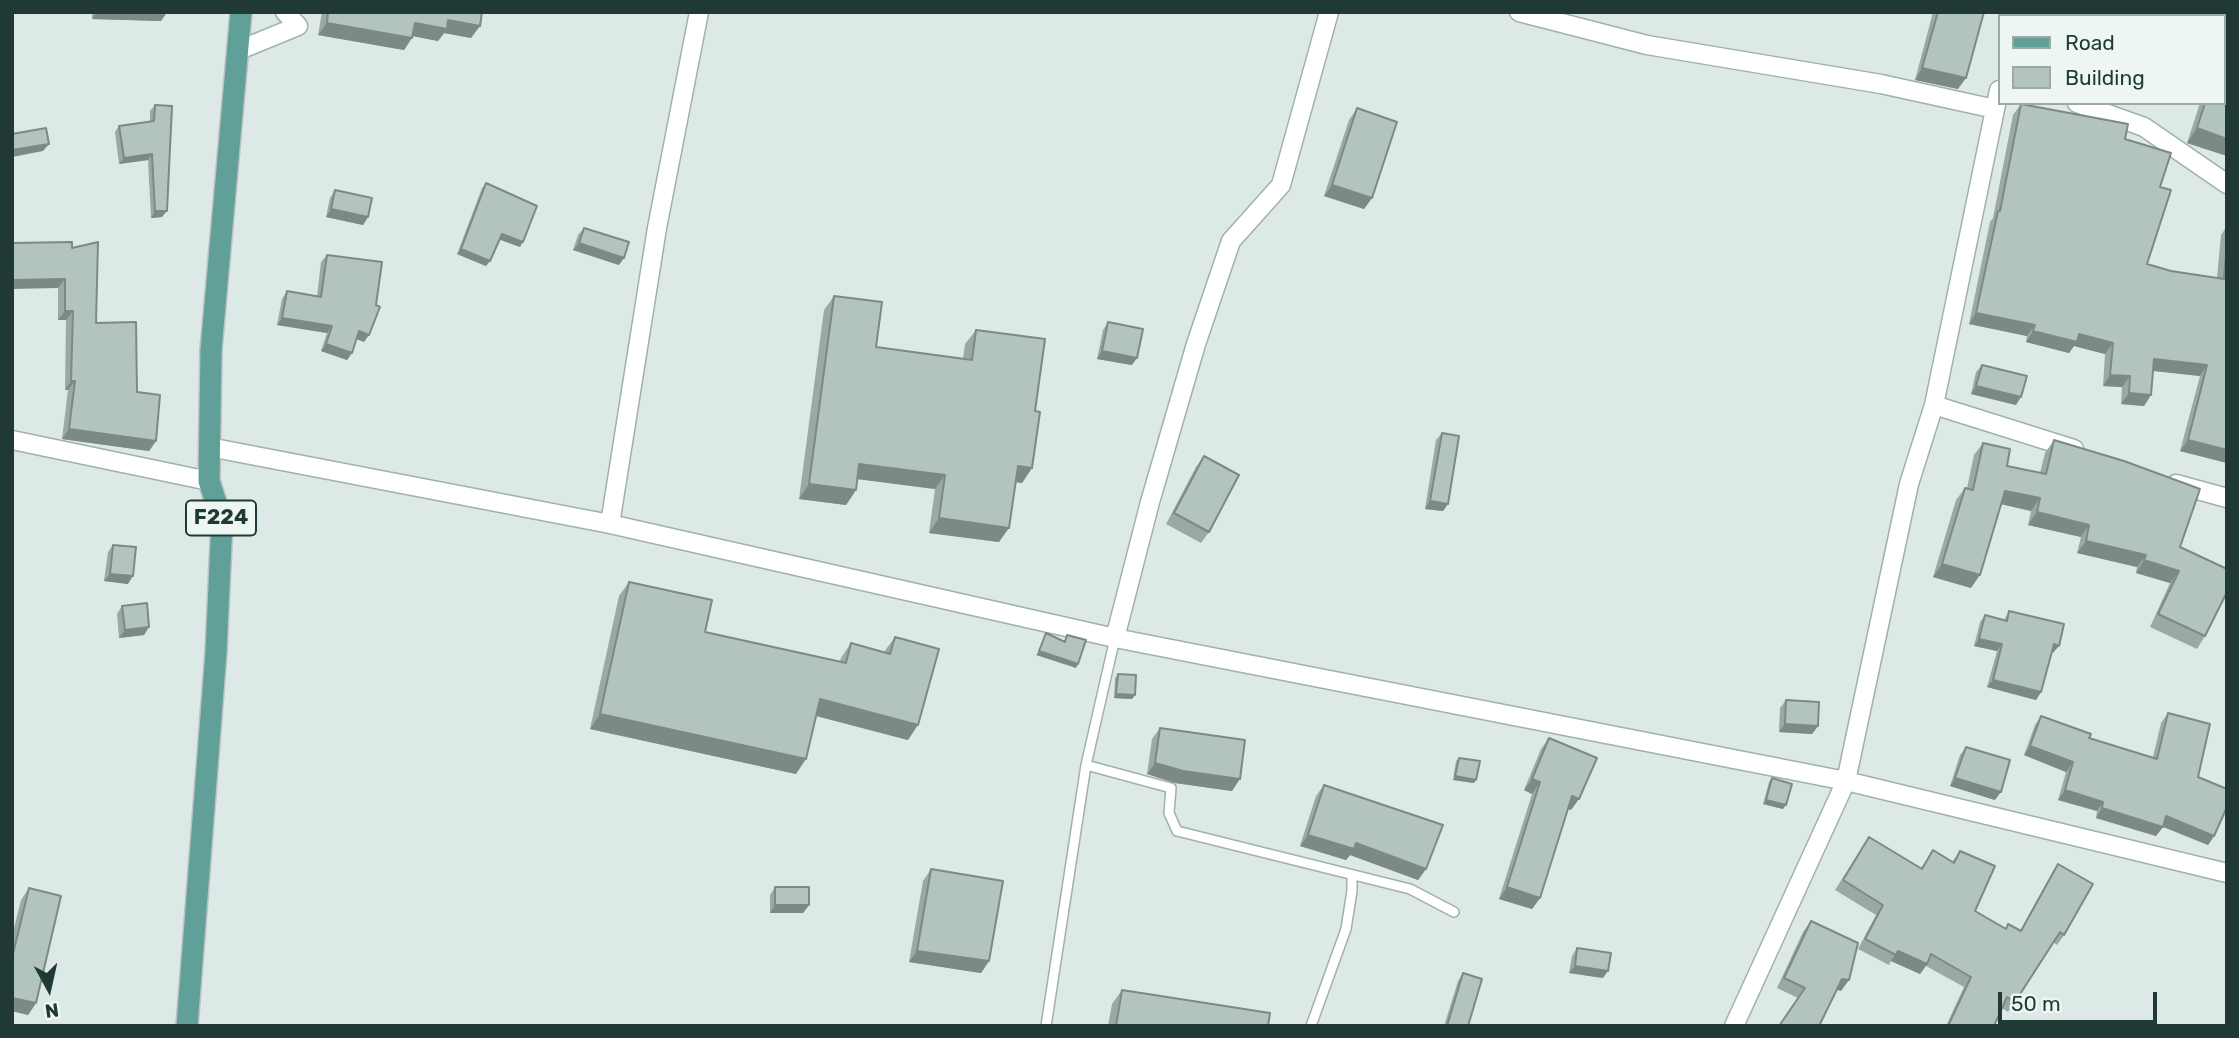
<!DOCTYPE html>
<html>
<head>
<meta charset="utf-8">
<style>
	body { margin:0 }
	#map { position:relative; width:2239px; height:1038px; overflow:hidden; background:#dde9e6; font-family:Rubik,sans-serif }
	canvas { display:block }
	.frame { position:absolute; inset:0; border:14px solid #1f3935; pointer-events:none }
	.legend { position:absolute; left:1998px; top:14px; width:228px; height:91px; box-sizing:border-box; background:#edf6f3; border:2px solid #9baaa7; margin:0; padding:9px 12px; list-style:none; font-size:21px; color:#1f3935 }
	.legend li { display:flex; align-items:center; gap:14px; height:35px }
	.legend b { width:35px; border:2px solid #9baaa7 }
	.north { position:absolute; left:14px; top:954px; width:70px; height:70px; -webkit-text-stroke:5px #edf6f3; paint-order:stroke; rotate:172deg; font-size:19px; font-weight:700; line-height:28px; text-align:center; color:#1f3935 }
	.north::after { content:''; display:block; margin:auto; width:24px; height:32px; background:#1f3935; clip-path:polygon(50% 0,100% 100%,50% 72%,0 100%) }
	.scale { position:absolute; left:1998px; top:992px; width:159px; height:32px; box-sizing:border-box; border:4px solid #1f3935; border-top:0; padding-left:9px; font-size:21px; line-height:24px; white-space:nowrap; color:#1f3935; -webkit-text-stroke:5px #edf6f3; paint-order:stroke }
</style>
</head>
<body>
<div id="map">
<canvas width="2239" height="1038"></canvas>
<div class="frame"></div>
<ul class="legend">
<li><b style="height:9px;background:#60a098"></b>Road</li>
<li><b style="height:19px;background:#b3c4bf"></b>Building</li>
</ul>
<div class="north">N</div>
<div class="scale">50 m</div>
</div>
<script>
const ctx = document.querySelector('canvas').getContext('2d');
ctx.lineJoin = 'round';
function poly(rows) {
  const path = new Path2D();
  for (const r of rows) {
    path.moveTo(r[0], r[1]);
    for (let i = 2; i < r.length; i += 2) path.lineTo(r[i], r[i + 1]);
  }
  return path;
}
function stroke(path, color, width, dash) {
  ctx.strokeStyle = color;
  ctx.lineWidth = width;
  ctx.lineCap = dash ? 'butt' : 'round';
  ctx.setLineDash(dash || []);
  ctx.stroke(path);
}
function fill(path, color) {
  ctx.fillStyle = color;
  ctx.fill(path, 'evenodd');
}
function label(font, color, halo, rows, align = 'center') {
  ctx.font = font + ' Rubik,sans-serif';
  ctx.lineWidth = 5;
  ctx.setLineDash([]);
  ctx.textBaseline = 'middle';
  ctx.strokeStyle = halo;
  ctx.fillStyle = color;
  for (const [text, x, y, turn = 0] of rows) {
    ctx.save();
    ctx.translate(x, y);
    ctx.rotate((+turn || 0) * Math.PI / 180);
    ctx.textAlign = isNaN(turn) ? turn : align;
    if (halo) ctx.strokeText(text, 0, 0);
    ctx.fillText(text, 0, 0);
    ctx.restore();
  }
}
const service = poly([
	[1086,765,1171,788,1169,813,1177,831,1410,889,1454,912],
	[1046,1026,1086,765,1115,638],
	[1311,1026,1346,929,1352,891,1352,875]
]);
const minor = poly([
	[1519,12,1647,45,1881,84,1995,109],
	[2025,16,2026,12],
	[237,51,298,26,285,12],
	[2077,103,2144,127,2227,184],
	[1934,405,2074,449],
	[12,440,209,481],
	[209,447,610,524,1115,638,1846,781,2227,873],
	[2176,484,2227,498],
	[610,524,657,228,699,12],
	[1115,638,1150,502,1196,344,1231,241,1281,185,1329,12],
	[1734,1026,1846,781,1909,484,1934,405,1999,90]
]);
const primary = poly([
	[187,1026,216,652,222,521,209,481,211,350,241,12]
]);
const wall = poly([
	[92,12,167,12,161,21,92,19],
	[322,12,482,12,471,38,444,33,438,41,413,36,404,50,318,35],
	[1933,12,1984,12,1958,89,1915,80],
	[2227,31,2227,156,2187,143,2200,103,2223,103,2223,36],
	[2021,104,2125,139,2160,187,2147,264,2171,271,2217,278,2221,235,2227,226,2227,463,2180,451,2200,376,2153,371,2151,395,2144,406,2121,404,2122,387,2103,386,2105,354,2074,346,2069,353,2026,342,2027,336,1969,324,1990,222,1993,218,2013,115],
	[155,105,162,217,151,218,148,160,119,164,115,132,119,126,150,122,150,111],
	[1357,108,1372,198,1364,209,1324,196,1349,120],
	[486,183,520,247,499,239,490,261,486,266,457,254,482,188],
	[335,190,368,217,363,225,326,217,330,198],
	[584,228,619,265,573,250,578,235],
	[72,248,96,323,137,392,156,441,149,451,62,439,68,390,65,390,66,320,58,320,58,288],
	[327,255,364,342,357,339,352,353,347,360,321,351,327,333,277,325,282,299,287,291,317,296,321,262],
	[834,296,876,347,963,359,965,344,976,330,1035,411,1032,468,1022,483,1016,482,999,542,929,533,935,489,857,479,856,490,846,505,799,499,824,310],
	[1108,322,1132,365,1097,359,1103,330],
	[1982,365,2016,405,1971,394,1976,372],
	[1442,433,1448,504,1443,511,1425,509,1436,440],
	[2054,440,2180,547,2205,636,2197,649,2150,627,2170,583,2136,573,2137,567,2077,553,2081,537,2028,525,2031,511,2001,504,1971,588,1933,577,1956,500,1965,488,1967,488,1974,455,1983,443,2007,466,2040,473,2045,453],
	[1204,456,1209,532,1201,543,1166,524,1196,467],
	[113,545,128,584,104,581,108,552],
	[629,582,705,632,840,661,841,658,851,643,884,652,895,637,908,740,816,716,796,774,590,729,619,596],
	[122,606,149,627,144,635,119,638,117,614],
	[2009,611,2053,653,2052,652,2041,692,2036,700,1987,687,1997,651,1974,646,1980,622,1985,615,2004,620],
	[1118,674,1135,695,1132,699,1114,698,1115,678],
	[1786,700,1818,726,1812,734,1779,732,1780,708],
	[2168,713,2198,777,2214,836,2208,845,2163,827,2156,836,2096,818,2097,811,2058,800,2066,772,2024,755,2035,725,2041,716,2089,738,2153,757,2161,723],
	[1160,728,1232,791,1175,783,1147,774,1152,739],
	[1549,738,1571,810,1568,809,1540,898,1532,909,1499,899,1532,794,1524,790,1541,749],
	[1966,747,1995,800,1950,786,1960,755],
	[1459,758,1474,783,1453,780,1456,761],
	[1772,778,1783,809,1763,804,1769,782],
	[1324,785,1426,869,1418,880,1350,855,1346,860,1300,846,1316,796],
	[1869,837,1921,868,1933,850,1952,862,1960,851,1975,911,2005,928,2020,931,2051,875,2058,864,2064,935,2057,945,2053,942,2008,1012,2002,1008,1994,1026,1946,1026,1964,987,1926,966,1920,974,1891,961,1889,965,1858,949,1876,915,1835,890],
	[931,869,989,961,981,973,909,962,923,881],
	[775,887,809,905,803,913,770,913,770,895],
	[29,888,36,1003,28,1015,12,1011,12,936,21,900],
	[1811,921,1841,991,1837,989,1820,1024,1779,1026,1798,998,1777,988,1803,932],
	[1577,948,1603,978,1569,973,1572,956],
	[1463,973,1468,1026,1444,1026,1458,981],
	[1122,990,1268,1026,1108,1026,1112,1004]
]);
const shadedWall = poly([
	[97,12,167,12,161,21,92,19],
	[2053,12,2072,12,2083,16,2051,16],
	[448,20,480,26,471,38,444,33,438,41,407,35,415,23],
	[327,23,412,38,404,50,318,35],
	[1922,68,1966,78,1958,89,1915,80],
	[2197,128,2227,139,2227,156,2187,143],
	[49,144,43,151,12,157,12,150],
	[152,154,148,160,119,164,124,158],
	[1332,185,1372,198,1364,209,1324,196],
	[331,209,368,217,363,225,326,217],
	[155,211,167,211,162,217,151,218],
	[502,234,523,242,520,247,498,239],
	[579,243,624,258,619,265,573,250],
	[461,249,490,261,486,266,457,254],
	[65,279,58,288,12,289,12,280],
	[65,311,73,311,66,320,58,320],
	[1976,313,2035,325,2027,336,1969,324],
	[282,318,332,326,327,333,277,325],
	[359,331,369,335,364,342,354,338],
	[2033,331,2079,334,2113,343,2105,354,2074,346,2069,353,2026,342],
	[326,344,352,353,347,360,321,351],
	[1102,351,1137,358,1132,365,1097,359],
	[2154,359,2207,365,2200,376,2146,370],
	[2110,375,2130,376,2122,387,2103,386],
	[71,381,75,381,68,390,65,390],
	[1976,386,2021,397,2016,405,1971,394],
	[2129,393,2151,395,2144,406,2121,404],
	[69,429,156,441,149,451,62,439],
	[2188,440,2227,450,2227,463,2180,451],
	[859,464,945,475,935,489,849,478],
	[1018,466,1032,468,1022,483,1008,481],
	[809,484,856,490,846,505,799,499],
	[2005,491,2040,498,2031,511,1996,503],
	[1430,501,1448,504,1443,511,1425,509],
	[2037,512,2089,525,2081,537,2028,525],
	[939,518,1009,528,999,542,929,533],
	[2086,541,2146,555,2137,567,2077,553],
	[2144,560,2179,571,2170,583,2136,573],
	[1942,564,1980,575,1971,588,1933,577],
	[110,574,133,576,128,584,104,581],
	[149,627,144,635,119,638,125,630],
	[1979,639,2002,644,1997,651,1974,646],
	[2054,644,2059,646,2053,653,2049,652],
	[1039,651,1078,664,1076,668,1036,655],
	[1993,680,2041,692,2036,700,1987,687],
	[1116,694,1135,695,1132,699,1114,698],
	[820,699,918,725,908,740,809,714],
	[600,714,806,759,796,774,590,729],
	[1785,724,1818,726,1812,734,1779,732],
	[2030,746,2073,762,2066,772,2024,755],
	[1155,763,1240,779,1232,791,1175,783,1147,774],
	[1455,776,1476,780,1474,783,1453,780],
	[1955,778,2001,792,1995,800,1950,786],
	[1532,779,1540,782,1532,794,1524,790],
	[2065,790,2103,802,2097,811,2058,800],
	[1572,796,1579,799,1571,810,1564,807],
	[1766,800,1786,805,1783,809,1763,804],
	[2102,808,2163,827,2156,836,2096,818],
	[2166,816,2214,836,2208,845,2159,825],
	[1308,835,1356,843,1426,869,1418,880,1350,855,1346,860,1300,846],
	[1507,887,1540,898,1532,909,1499,899],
	[775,905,809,905,803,913,770,913],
	[917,951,989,961,981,973,909,962],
	[1898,951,1927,964,1920,974,1891,961],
	[1575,966,1608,971,1603,978,1569,973],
	[1842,979,1849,980,1841,991,1834,989],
	[12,998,36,1003,28,1015,12,1011]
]);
const building = poly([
	[328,12,482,12,480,26,448,20,447,29,415,23,412,38,327,23,328,12],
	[1938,12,1984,12,1966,78,1922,68,1938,12],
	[2072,12,2104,12,2103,16,2083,16,2072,12],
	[2227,38,2227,139,2197,128,2205,103,2223,103,2223,49,2227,38],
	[2021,104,2128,124,2125,139,2171,153,2160,187,2171,190,2147,264,2171,271,2224,279,2227,244,2227,450,2188,440,2207,365,2154,359,2151,395,2129,393,2130,376,2110,375,2113,343,2079,334,2077,342,2033,331,2035,325,1976,313,1998,211,2000,211,2021,104],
	[155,105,172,106,167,211,155,211,152,154,124,158,119,126,154,121,155,105],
	[1357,108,1397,122,1372,198,1332,185,1357,108],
	[46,128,49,144,12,150,12,134,46,128],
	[486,183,537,206,523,242,502,234,490,261,461,249,486,183],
	[335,190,372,198,368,217,331,209,335,190],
	[584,228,629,242,624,258,579,243,584,228],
	[72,242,72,248,98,242,96,323,136,322,137,392,160,395,156,441,69,429,75,381,71,381,73,311,65,311,65,279,12,280,12,243,72,242],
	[327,255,382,262,376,305,380,307,369,335,359,331,352,353,326,344,332,326,282,318,287,291,321,297,327,255],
	[834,296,882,302,876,347,972,360,976,330,1045,339,1035,411,1040,412,1032,468,1018,466,1009,528,939,518,945,475,859,464,856,490,809,484,834,296],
	[1108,322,1143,329,1137,358,1102,351,1108,322],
	[1982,365,2027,376,2021,397,1976,386,1982,365],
	[1442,433,1459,436,1448,504,1430,501,1442,433],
	[2054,440,2124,461,2200,489,2180,547,2227,569,2227,592,2205,636,2158,614,2179,571,2144,560,2146,555,2086,541,2089,525,2037,512,2040,498,2005,491,1980,575,1942,564,1965,488,1973,490,1983,443,2010,449,2007,466,2046,474,2054,440],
	[1204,456,1239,475,1209,532,1174,513,1204,456],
	[113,545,136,547,133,576,110,574,113,545],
	[629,582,712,600,705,632,846,663,851,643,890,654,895,637,939,649,918,725,820,699,806,759,600,714,629,582],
	[147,603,149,627,125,630,122,606,147,603],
	[2009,611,2064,624,2059,646,2054,644,2041,692,1993,680,2002,644,1979,639,1985,615,2007,621,2009,611],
	[1046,633,1065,642,1067,635,1086,640,1078,664,1039,651,1046,633],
	[1118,674,1136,675,1135,695,1116,694,1118,674],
	[1786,700,1819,702,1818,726,1785,724,1786,700],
	[2168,713,2210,724,2198,777,2227,789,2227,807,2214,836,2166,816,2163,827,2102,808,2103,802,2065,790,2073,762,2030,746,2041,716,2091,734,2089,738,2157,759,2168,713],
	[1160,728,1245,740,1240,779,1183,771,1155,763,1160,728],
	[1549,738,1597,758,1579,799,1572,796,1540,898,1507,887,1540,782,1532,779,1549,738],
	[1966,747,2010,760,2001,792,1955,778,1966,747],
	[1459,758,1480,761,1476,780,1455,776,1459,758],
	[1772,778,1792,784,1786,805,1766,800,1772,778],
	[1324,785,1443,825,1426,869,1356,843,1354,849,1308,835,1324,785],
	[1869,837,1922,869,1933,850,1954,863,1960,851,1995,866,1975,911,2006,929,2008,924,2021,931,2058,864,2093,884,2064,935,2060,932,2015,1002,2007,997,1994,1026,1948,1026,1971,977,1931,954,1927,964,1898,951,1896,955,1865,939,1883,905,1843,880,1869,837],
	[931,869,1003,881,989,961,917,951,931,869],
	[775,887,809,887,809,905,775,905,775,887],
	[29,888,61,896,36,1003,12,998,12,958,29,888],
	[1811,921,1858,943,1849,980,1842,979,1820,1024,1823,1026,1779,1026,1805,988,1784,978,1811,921],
	[1577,948,1611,953,1608,971,1575,966,1577,948],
	[1463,973,1482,979,1468,1026,1447,1026,1463,973],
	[1122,990,1270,1013,1268,1026,1116,1026,1122,990]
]);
const shields = [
	[221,518,70]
];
const shieldNames = [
	["F224",221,518]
];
stroke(service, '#a0b1ad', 12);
stroke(minor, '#a0b1ad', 21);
stroke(primary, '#bcc4c2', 24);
stroke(service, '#fff', 9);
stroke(minor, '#fff', 18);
stroke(primary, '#60a098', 21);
fill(wall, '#9aa9a4');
fill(shadedWall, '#7d8986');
fill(building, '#b3c4bf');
stroke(building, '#7d8986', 2);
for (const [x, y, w] of shields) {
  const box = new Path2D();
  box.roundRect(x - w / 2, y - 17.5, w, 35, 5);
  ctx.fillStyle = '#edf6f3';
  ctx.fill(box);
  stroke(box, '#1f3935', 2);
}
label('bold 21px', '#1f3935', null, shieldNames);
</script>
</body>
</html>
